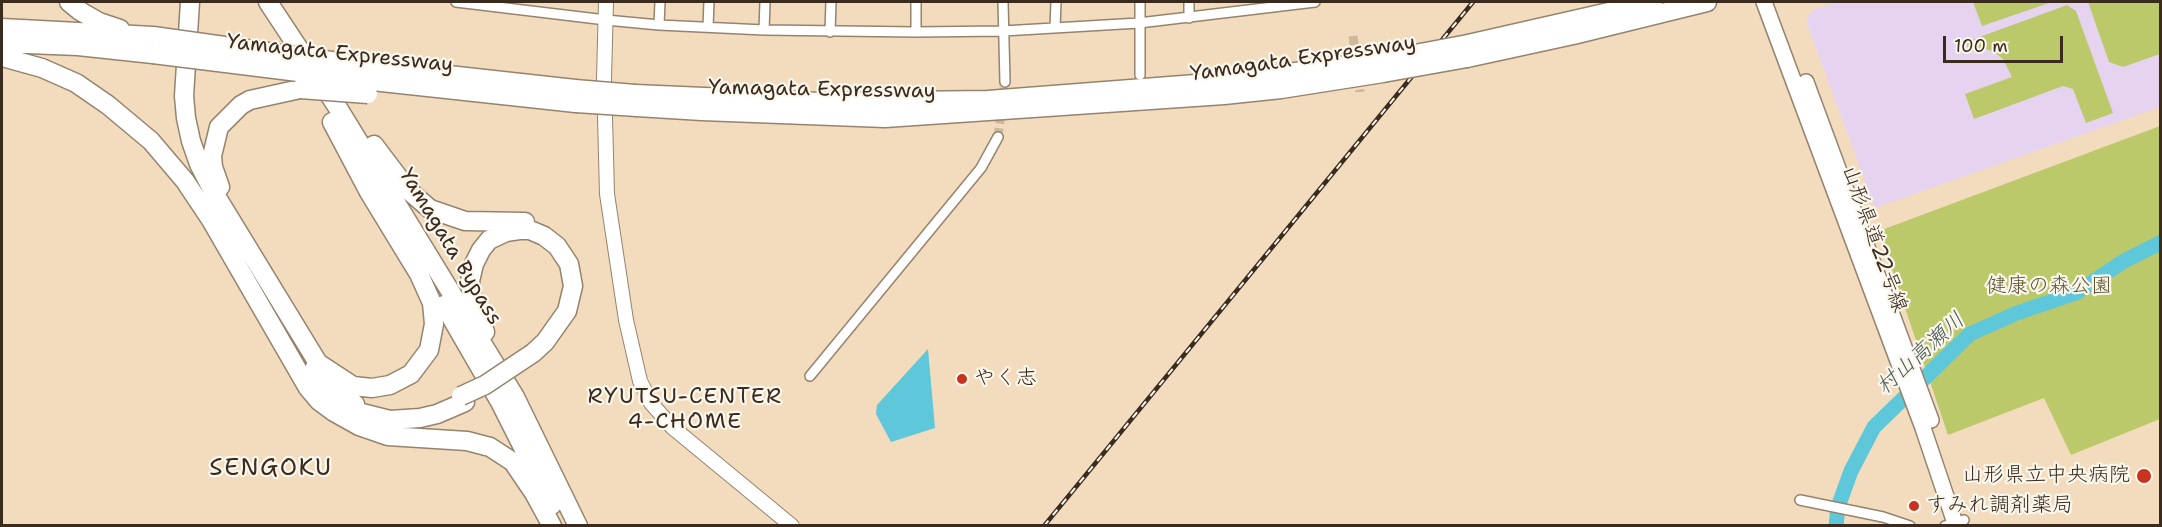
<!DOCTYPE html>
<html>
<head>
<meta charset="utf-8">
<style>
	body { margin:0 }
	#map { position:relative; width:2162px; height:527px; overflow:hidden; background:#f2dcbd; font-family:"Shantell Sans",sans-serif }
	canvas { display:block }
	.frame { position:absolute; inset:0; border:3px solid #3b2a1e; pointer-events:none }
	.scale { position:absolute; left:1943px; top:36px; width:120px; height:27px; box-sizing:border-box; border:3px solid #3b2a1e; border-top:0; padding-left:8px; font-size:18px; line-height:21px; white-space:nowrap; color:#3b2a1e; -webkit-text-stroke:4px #fbf7ec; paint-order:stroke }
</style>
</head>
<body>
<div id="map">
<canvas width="2162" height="527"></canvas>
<div class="frame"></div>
<div class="scale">100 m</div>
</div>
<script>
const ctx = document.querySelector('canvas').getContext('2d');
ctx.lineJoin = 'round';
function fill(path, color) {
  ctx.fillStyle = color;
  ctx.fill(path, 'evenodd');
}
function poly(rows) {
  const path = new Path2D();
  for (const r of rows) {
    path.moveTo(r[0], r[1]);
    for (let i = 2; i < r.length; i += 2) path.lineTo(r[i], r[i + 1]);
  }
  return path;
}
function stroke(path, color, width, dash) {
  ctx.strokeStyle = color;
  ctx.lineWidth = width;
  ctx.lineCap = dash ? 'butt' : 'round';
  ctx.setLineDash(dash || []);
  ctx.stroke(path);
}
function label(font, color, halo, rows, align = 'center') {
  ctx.font = font + ' "Shantell Sans","Klee One",sans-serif';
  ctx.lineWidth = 4.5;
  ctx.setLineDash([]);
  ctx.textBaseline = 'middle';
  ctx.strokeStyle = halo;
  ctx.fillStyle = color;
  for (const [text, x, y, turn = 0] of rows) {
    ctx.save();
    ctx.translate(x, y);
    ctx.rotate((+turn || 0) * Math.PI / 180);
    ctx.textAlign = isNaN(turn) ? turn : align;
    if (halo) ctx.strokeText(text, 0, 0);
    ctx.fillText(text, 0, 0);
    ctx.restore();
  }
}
const built = poly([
	[1838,2,2160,2,2160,107,1875,208,1806,21,1812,10]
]);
const green = poly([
	[1973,2,2052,2,1982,26],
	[2088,2,2160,2,2160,54,2123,67,2109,62],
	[2067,5,2076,11,2113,113,2086,123,2073,89,2063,86,1974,119,1965,94,2012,77,2003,59,1994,52,1983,48,1969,51,1966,42],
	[2160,126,2160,419,2071,455,2044,398,1948,435,1879,231]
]);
const water = poly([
	[928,349,935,428,891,442,876,414,877,405]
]);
const river = poly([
	[1836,526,1838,507,1851,471,1874,427,1970,334,2017,313,2076,293,2124,261,2160,243]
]);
const streetTunnel = poly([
	[1353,36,1360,92],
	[998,137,1005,82]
]);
const street = poly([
	[456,2,606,20,659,25,764,30,916,32,1003,31,1139,23,1315,2],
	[1003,2,1005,82],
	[1140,2,1140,75],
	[1189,18,1189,2],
	[659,25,660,2],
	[708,27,709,2],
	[1055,28,1056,2],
	[764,30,765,2],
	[830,32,831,2],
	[916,32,916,2],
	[810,376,981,168,998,137],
	[1800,500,1883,517,1910,526],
	[1945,526,1964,520]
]);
const secondary = poly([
	[606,2,604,79,607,194,626,320,640,381,651,403,672,427,792,526]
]);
const primary = poly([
	[1764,2,1923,428,1956,526],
	[1806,82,1931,420]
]);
const highway = poly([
	[69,2,80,11,99,22,120,29],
	[190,2,184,96,186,118,191,141,199,164,213,191,318,363,353,386,372,388,390,385,411,374,429,350,434,324,432,303,419,274,369,192,332,122],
	[268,2,338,108,515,397,578,526],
	[2,28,153,36],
	[2,43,78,46,153,54],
	[1468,44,1653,2],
	[2,57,42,68,76,83,108,105,151,141,185,181,211,220,308,388,319,401,334,412,359,426,388,436,467,441,490,447,513,462,534,493,552,526],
	[1467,58,1573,35,1707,2],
	[367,66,575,89],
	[363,80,576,103],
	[635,94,819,102,988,100,1222,82,1383,60],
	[637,107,702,111,885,118,1224,95,1281,89,1383,73],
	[374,145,408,190,430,209,465,221,525,222],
	[220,187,213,167,212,156,219,127,241,105,250,100,300,89],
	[444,305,500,402,552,505],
	[485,332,472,298,470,281,474,264,481,250,489,240,506,232,519,230,530,230,544,236,557,246,569,264,573,286,567,311,545,342,533,353],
	[315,367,320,377,330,388,355,404],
	[337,404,362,413,390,420,420,418,437,414,465,402]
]);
const rail = poly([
	[1044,526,1473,2]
]);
const highwayBridge = poly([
	[153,36,367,66],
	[153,54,363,80],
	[1383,60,1468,44],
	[1383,73,1467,58],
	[300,89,368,94],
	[575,89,635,94],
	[576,103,637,107],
	[461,396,485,385,533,353]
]);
const markers = [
	[962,379,6,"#c8321e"],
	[2144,476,8,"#c8321e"],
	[1914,506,6,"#c8321e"]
];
const streetNames = [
	["Yamagata Expressway",340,54,6],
	["Yamagata Expressway",1303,59,-8],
	["Yamagata Expressway",822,90,1],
	["山形県道22号線",1874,239,70],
	["Yamagata Bypass",450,247,59]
];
const parkNames = [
	["健康の森公園",2049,287]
];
const poiNames = [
	["やく志",974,379],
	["山形県立中央病院",2130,476,"right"],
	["すみれ調剤薬局",1926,506]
];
const waterNames = [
	["村山高瀬川",1921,354,-42]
];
const neighbourhoodNames = [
	["RYUTSU-CENTER",685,397],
	["4-CHOME",685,422]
];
const quarterNames = [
	["SENGOKU",271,469]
];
fill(built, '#e6d3f0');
fill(green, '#bcc96b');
fill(water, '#5ec7da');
stroke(river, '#5ec7da', 15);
stroke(streetTunnel, '#cdb89d', 9, [9, 4.5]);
stroke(street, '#96836e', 12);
stroke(secondary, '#96836e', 16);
stroke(primary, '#96836e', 18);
stroke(highway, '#96836e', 21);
stroke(street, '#fff', 9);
stroke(secondary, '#fff', 14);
stroke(primary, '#fff', 15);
stroke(highway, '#fff', 18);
stroke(rail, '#3b2a1e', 4.5);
stroke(rail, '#fbf7ec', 2, [7]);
stroke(highwayBridge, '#96836e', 21, []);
stroke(highwayBridge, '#fff', 18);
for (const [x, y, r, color] of markers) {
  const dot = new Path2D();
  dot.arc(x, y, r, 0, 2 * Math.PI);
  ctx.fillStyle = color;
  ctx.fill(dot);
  stroke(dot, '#fbf7ec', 2);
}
label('21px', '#3b2a1e', '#fbf7ec', streetNames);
label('21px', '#5b5231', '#fbf7ec', parkNames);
label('21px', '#3b2a1e', '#fbf7ec', poiNames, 'left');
label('italic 22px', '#465956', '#fbf7ec', waterNames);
ctx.letterSpacing = '1.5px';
label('22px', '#3b2a1e', '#fbf7ec', neighbourhoodNames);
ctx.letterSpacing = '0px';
ctx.letterSpacing = '1.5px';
label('24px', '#3b2a1e', '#fbf7ec', quarterNames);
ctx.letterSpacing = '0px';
</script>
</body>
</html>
